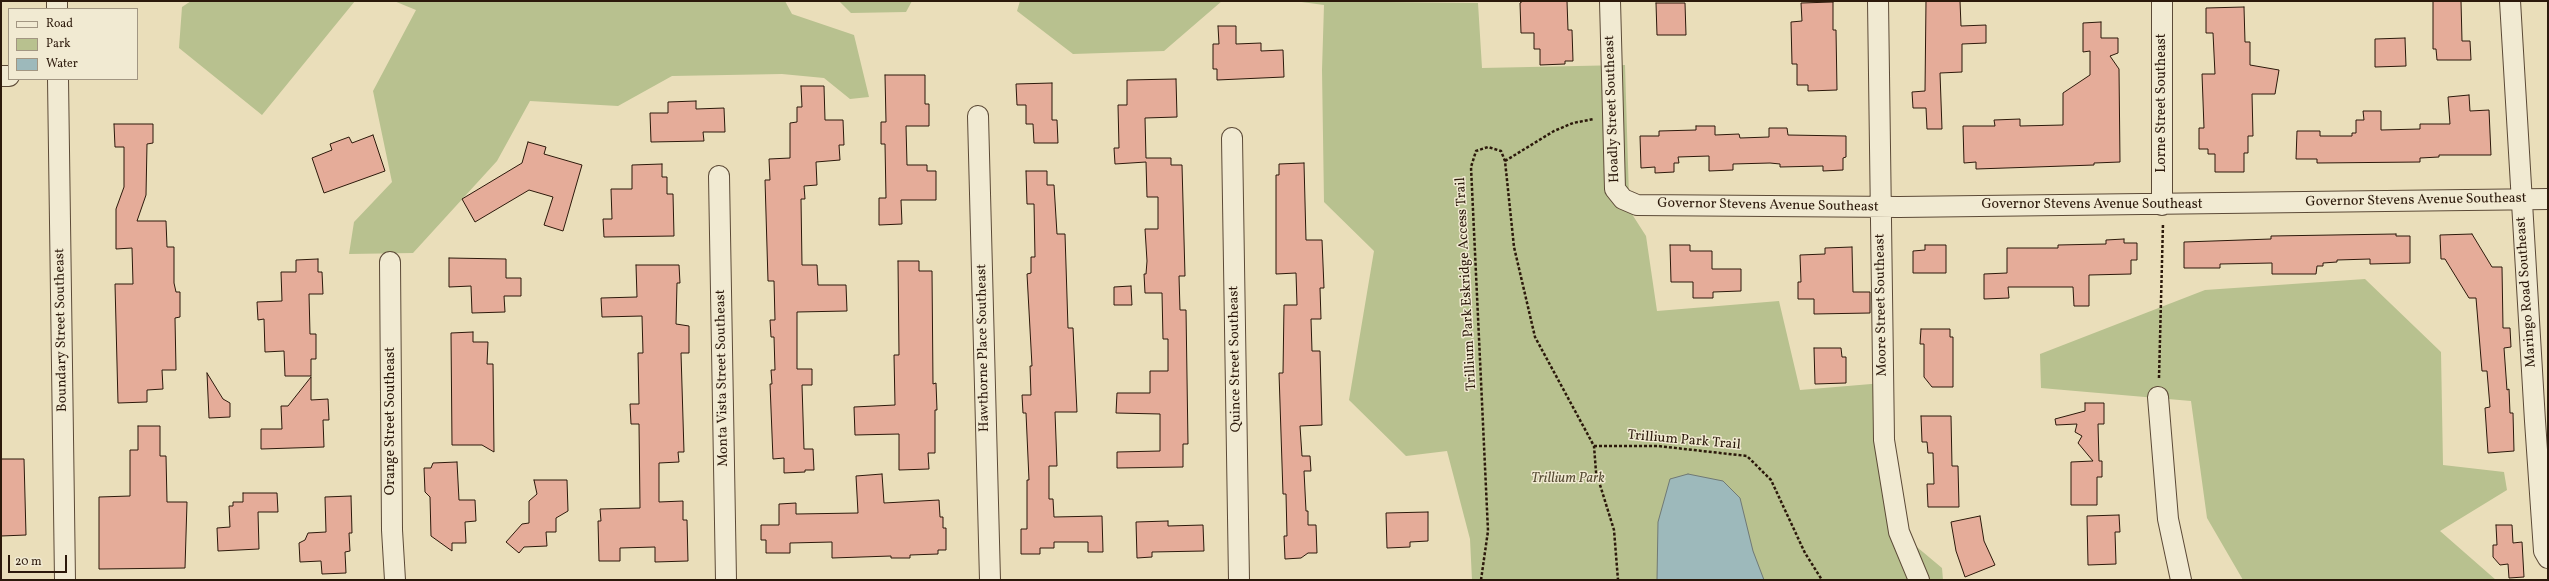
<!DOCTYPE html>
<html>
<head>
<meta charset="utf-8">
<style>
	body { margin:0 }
	#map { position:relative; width:2549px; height:581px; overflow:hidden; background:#eadeba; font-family:Vollkorn,serif }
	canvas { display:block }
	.frame { position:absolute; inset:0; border:2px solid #2c190b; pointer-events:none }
	.legend { position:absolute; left:8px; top:8px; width:130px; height:72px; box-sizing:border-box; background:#f1ead2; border:1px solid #a29682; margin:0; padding:5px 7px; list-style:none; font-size:12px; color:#2c190b }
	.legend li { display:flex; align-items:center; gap:8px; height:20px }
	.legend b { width:20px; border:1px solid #a29682 }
	.scale { position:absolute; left:8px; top:555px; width:59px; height:18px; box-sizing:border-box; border:2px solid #2c190b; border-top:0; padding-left:5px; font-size:12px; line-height:14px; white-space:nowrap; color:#2c190b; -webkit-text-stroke:3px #f1ead2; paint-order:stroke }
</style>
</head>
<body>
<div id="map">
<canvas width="2549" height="581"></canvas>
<div class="frame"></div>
<ul class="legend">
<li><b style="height:5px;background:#f1ead2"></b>Road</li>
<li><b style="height:11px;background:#b8c18f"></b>Park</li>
<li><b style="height:11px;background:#9db9bb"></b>Water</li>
</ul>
<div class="scale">20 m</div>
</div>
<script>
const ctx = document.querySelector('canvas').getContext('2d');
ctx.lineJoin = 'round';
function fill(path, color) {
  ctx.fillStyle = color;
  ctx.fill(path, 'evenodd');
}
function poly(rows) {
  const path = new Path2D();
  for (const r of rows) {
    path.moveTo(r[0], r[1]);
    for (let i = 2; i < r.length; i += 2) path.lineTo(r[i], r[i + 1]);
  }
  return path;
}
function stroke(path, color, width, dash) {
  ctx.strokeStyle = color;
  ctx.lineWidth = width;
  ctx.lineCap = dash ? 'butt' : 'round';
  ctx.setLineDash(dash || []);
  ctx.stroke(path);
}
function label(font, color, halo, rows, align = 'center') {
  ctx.font = font + ' Vollkorn,serif';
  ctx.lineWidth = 3;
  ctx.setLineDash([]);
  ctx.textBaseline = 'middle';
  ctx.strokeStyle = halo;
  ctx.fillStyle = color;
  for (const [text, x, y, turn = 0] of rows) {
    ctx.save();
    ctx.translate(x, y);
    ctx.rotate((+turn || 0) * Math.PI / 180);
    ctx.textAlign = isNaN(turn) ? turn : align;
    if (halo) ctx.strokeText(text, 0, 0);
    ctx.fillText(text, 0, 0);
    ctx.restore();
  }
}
const green = poly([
	[191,1,355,1,262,115,179,48,182,7],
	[394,1,785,1,792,14,854,35,869,97,850,99,824,78,782,74,672,76,618,106,530,101,497,161,413,253,349,254,354,222,392,182,373,91,416,10],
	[839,1,912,1,906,12,851,13],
	[1020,1,1222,1,1164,51,1073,54,1017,11],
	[1294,1,1478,3,1482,68,1625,65,1629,197,1621,197,1646,236,1657,311,1779,301,1800,390,1883,383,1899,532,1942,568,1943,580,1472,580,1470,539,1447,451,1406,456,1349,400,1374,251,1324,202,1322,70,1324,5],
	[2365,279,2441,352,2443,465,2504,472,2507,490,2440,531,2496,580,2243,580,2207,518,2191,401,2041,388,2040,354,2205,290]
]);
const water = poly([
	[1688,474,1723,481,1740,498,1753,551,1764,580,1657,580,1658,522,1670,479,1688,474]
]);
const building = poly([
	[1523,1,1567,1,1568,30,1572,30,1573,61,1565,61,1565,64,1540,65,1540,49,1534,49,1534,33,1521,33,1520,3,1523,1],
	[1926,1,1960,1,1961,26,1986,25,1986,43,1962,44,1962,72,1940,73,1942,129,1927,129,1926,108,1913,108,1912,92,1925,91,1926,1],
	[2433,1,2461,1,2462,41,2470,41,2471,60,2437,60,2436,49,2433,49,2433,1],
	[1833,2,1833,30,1836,30,1837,90,1808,91,1808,85,1797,85,1797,64,1792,64,1791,22,1802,21,1801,3,1833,2],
	[1656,3,1685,3,1686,35,1657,35,1656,3],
	[2244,7,2245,42,2250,42,2250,65,2279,70,2275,94,2252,94,2253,136,2248,136,2248,153,2244,153,2244,172,2215,172,2215,154,2208,154,2208,149,2199,149,2199,128,2204,128,2202,74,2215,74,2213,33,2206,33,2206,8,2244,7],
	[2101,22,2101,38,2118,38,2118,53,2110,56,2119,69,2120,162,2094,163,2094,165,1976,169,1976,162,1964,163,1963,126,1995,126,1994,120,2020,119,2020,126,2063,125,2063,93,2090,75,2090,51,2083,52,2083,23,2101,22],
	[1218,26,1236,26,1236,44,1261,43,1261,51,1283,50,1284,77,1217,80,1217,69,1213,69,1213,44,1219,44,1218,26],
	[2405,38,2406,66,2375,67,2375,39,2405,38],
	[885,75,925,75,925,104,929,104,929,126,906,126,907,165,927,165,927,171,936,171,936,200,901,200,902,224,879,225,879,198,886,198,885,144,881,144,881,122,886,122,885,75],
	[1176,79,1177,117,1145,118,1146,158,1171,158,1171,165,1182,165,1185,276,1179,276,1180,310,1186,310,1188,444,1183,444,1183,467,1117,468,1117,452,1160,451,1160,414,1116,413,1117,393,1150,393,1150,371,1168,371,1168,339,1163,339,1162,293,1145,293,1144,274,1146,274,1147,261,1145,229,1158,229,1158,197,1147,197,1146,162,1115,164,1114,148,1119,148,1118,105,1127,105,1127,80,1176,79],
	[1052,83,1052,120,1057,120,1058,143,1034,143,1033,124,1026,124,1026,105,1017,105,1016,84,1052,83],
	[801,86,824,86,825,120,843,120,844,145,839,145,840,160,816,162,817,185,804,186,805,199,801,199,802,265,817,265,818,285,846,285,847,311,797,312,797,369,812,369,812,385,802,385,804,449,813,449,814,470,805,470,805,472,784,473,784,458,773,459,770,384,772,384,771,370,775,370,774,337,771,337,770,320,775,320,774,281,768,281,765,180,770,180,769,159,790,158,790,123,797,122,797,107,802,107,801,86],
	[2469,95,2470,111,2489,110,2491,155,2439,155,2439,157,2420,158,2420,162,2317,163,2317,159,2296,159,2297,131,2320,131,2320,136,2352,136,2352,133,2356,133,2356,120,2364,120,2363,111,2381,111,2381,130,2420,129,2420,124,2450,124,2448,97,2469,95],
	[696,101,696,109,724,108,725,132,703,132,704,141,651,142,650,113,668,113,668,102,696,101],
	[114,124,153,124,153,143,147,144,146,195,137,221,166,221,167,247,174,247,174,283,176,292,180,292,180,317,175,318,176,370,162,370,163,389,147,390,147,402,118,403,115,284,133,284,132,248,116,249,116,209,124,187,124,147,115,147,114,124],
	[1696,126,1715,126,1715,135,1739,134,1740,138,1769,137,1769,128,1787,128,1788,135,1846,136,1846,157,1843,158,1843,170,1823,171,1823,166,1780,167,1780,164,1770,163,1733,164,1733,170,1709,171,1709,156,1678,157,1679,163,1674,163,1674,172,1655,173,1655,167,1641,168,1640,136,1659,136,1659,131,1696,130,1696,126],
	[373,135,385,171,324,193,312,158,332,150,330,144,349,137,352,143,373,135],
	[528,142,546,147,544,154,582,165,563,231,544,225,553,197,529,190,475,222,462,199,522,163,528,142],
	[1304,163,1306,240,1322,240,1324,288,1320,288,1321,319,1311,319,1312,351,1320,351,1322,425,1300,426,1302,456,1310,456,1311,471,1304,471,1306,511,1308,511,1308,525,1316,525,1317,553,1308,553,1301,558,1285,559,1284,536,1287,536,1286,494,1283,494,1279,373,1283,373,1284,305,1297,305,1296,273,1276,274,1276,175,1279,175,1279,164,1304,163],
	[662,164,662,177,667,177,667,194,673,194,674,236,604,237,603,219,612,219,611,189,632,189,632,165,662,164],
	[1026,171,1047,171,1047,185,1054,185,1057,234,1065,234,1068,328,1073,328,1077,412,1055,412,1057,466,1049,466,1049,499,1053,499,1054,517,1102,516,1103,552,1088,552,1088,542,1054,542,1054,548,1040,548,1040,554,1021,554,1021,529,1027,529,1027,480,1029,480,1026,413,1023,413,1022,395,1031,395,1030,366,1032,366,1027,274,1031,273,1031,257,1035,257,1034,204,1027,204,1026,171],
	[2396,234,2396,236,2410,236,2410,263,2370,264,2370,259,2337,260,2337,262,2323,263,2323,266,2317,266,2316,274,2272,274,2272,263,2220,264,2220,268,2184,268,2184,242,2271,239,2271,236,2396,234],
	[2472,234,2492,267,2502,267,2503,328,2510,328,2511,347,2504,348,2507,390,2509,389,2510,413,2513,413,2514,451,2488,453,2485,408,2490,407,2487,371,2482,371,2476,298,2469,298,2445,259,2441,259,2440,235,2472,234],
	[2124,239,2124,243,2137,243,2137,260,2131,260,2131,274,2089,275,2089,306,2074,306,2073,287,2008,287,2009,298,1984,299,1984,274,2007,273,2007,248,2058,248,2058,245,2106,244,2106,240,2124,239],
	[1670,245,1690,245,1690,251,1712,251,1712,269,1741,269,1741,291,1713,292,1713,298,1693,298,1693,282,1671,282,1670,245],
	[1925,245,1946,245,1946,273,1913,273,1913,251,1925,250,1925,245],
	[1852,247,1853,292,1870,292,1870,313,1814,314,1814,299,1798,299,1798,282,1801,282,1800,255,1825,254,1825,248,1852,247],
	[449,258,506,259,506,278,521,278,521,296,504,296,505,312,472,313,471,286,449,287,449,258],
	[318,259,318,272,322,272,323,294,309,294,310,334,316,334,316,359,311,359,311,376,285,376,284,351,265,352,264,319,258,320,257,302,282,301,281,272,296,272,296,260,318,259],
	[898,261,919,261,919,271,932,271,933,384,936,383,937,410,935,410,935,453,928,453,929,469,899,470,899,434,855,435,854,407,895,405,894,355,899,355,898,261],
	[636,265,679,265,680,283,677,283,676,324,689,326,689,353,681,353,684,452,678,452,679,462,659,463,659,502,683,501,683,520,687,520,688,561,655,562,655,547,620,548,620,561,599,561,598,521,601,521,600,509,640,508,639,424,631,424,630,404,639,404,638,353,643,353,642,316,602,317,601,298,637,297,636,265],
	[1131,286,1132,305,1114,305,1114,287,1131,286],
	[1921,329,1950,329,1950,337,1953,337,1953,387,1932,387,1924,377,1924,344,1920,344,1921,329],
	[473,332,473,342,488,342,487,364,493,364,494,452,482,445,452,445,451,333,473,332],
	[1814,348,1841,348,1842,357,1846,357,1846,383,1815,384,1814,348],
	[207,373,223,399,230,403,230,417,209,418,207,373],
	[311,377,311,400,328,399,329,420,323,420,324,447,261,449,261,429,282,429,281,406,288,406,311,377],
	[2085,403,2104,403,2104,424,2098,424,2099,461,2102,461,2102,477,2097,477,2097,505,2071,505,2071,462,2093,461,2078,443,2082,436,2075,432,2077,424,2056,425,2055,419,2085,411,2085,403],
	[1921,416,1951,416,1952,466,1958,466,1959,507,1928,507,1927,484,1934,484,1933,453,1928,453,1927,442,1922,442,1921,416],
	[138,426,160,426,160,456,166,456,167,502,187,502,185,568,99,569,99,497,130,496,130,450,138,450,138,426],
	[1,459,24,459,26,535,1,536,1,459],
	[457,462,459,500,475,500,476,521,465,522,466,543,452,543,452,551,431,536,430,497,425,492,424,468,431,468,433,463,457,462],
	[882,474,884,503,939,500,940,517,943,517,943,528,946,528,946,550,938,550,938,554,910,555,910,558,891,558,891,556,832,558,832,542,790,543,790,553,766,553,766,540,761,540,761,525,779,525,779,504,796,503,796,514,858,513,856,476,882,474],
	[534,480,567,480,568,511,556,518,556,532,546,532,547,546,524,547,519,553,506,542,522,524,529,523,529,501,537,494,534,480],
	[243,493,277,493,278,512,258,512,259,549,218,551,217,528,230,527,229,506,233,506,233,502,243,502,243,493],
	[351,496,352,533,349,533,350,551,345,552,346,573,322,574,321,561,300,562,299,543,305,540,308,533,326,532,325,497,351,496],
	[1428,512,1428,541,1410,542,1410,547,1387,548,1386,513,1428,512],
	[2119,515,2120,532,2115,532,2116,564,2088,565,2087,516,2119,515],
	[1980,516,1984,541,1995,565,1965,577,1956,551,1951,522,1980,516],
	[1168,521,1168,526,1203,525,1204,551,1152,552,1152,557,1137,558,1136,522,1168,521],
	[2496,525,2512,525,2513,543,2522,542,2524,577,2509,578,2508,564,2500,565,2493,557,2493,545,2497,545,2496,525]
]);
const path = poly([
	[1505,161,1554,131,1573,123,1594,119],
	[2159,378,2163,223],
	[1594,446,1658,446,1747,456,1771,480,1805,553,1822,580],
	[1481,580,1488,531,1471,167,1476,151,1488,147,1501,151,1505,161,1514,247,1535,337,1594,446,1596,472,1614,530,1618,580]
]);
const minor = poly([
	[57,1,57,9],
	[1610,1,1615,189,1623,199,1637,205,1899,207,2548,199],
	[1878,1,1884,440,1899,532,1919,580],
	[2162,1,2162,205],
	[2510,1,2535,421,2544,551,2548,558],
	[1,76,9,76],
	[58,79,65,580],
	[978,116,990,580],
	[1232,138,1239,580],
	[719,176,726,580],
	[390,262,392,530,395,580],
	[2158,397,2168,519,2181,580]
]);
const streetNames = [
	["Lorne Street Southeast",2162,103,-90],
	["Hoadly Street Southeast",1613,109,-92],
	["Governor Stevens Avenue Southeast",2416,201,-1],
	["Governor Stevens Avenue Southeast",2092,205],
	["Governor Stevens Avenue Southeast",1768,206,1],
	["Trillium Park Eskridge Access Trail",1467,284,-93],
	["Maringo Road Southeast",2527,292,-94],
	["Moore Street Southeast",1882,305,-91],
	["Boundary Street Southeast",62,330,-91],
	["Hawthorne Place Southeast",984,348,-91],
	["Quince Street Southeast",1236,359,-91],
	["Monta Vista Street Southeast",723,378,-91],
	["Orange Street Southeast",391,421,-90],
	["Trillium Park Trail",1684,441,5]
];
const parkNames = [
	["Trillium Park",1568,479]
];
fill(green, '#b8c18f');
fill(water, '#9db9bb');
stroke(water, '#707975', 1);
fill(building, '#e5ac99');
stroke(building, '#2c190b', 1);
stroke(minor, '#5c4a37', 22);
stroke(path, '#2c190b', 2.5, [3, 2]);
stroke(minor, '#f1ead2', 20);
label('14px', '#2c190b', '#f1ead2', streetNames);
label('italic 14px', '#564b33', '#f1ead2', parkNames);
</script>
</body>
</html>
